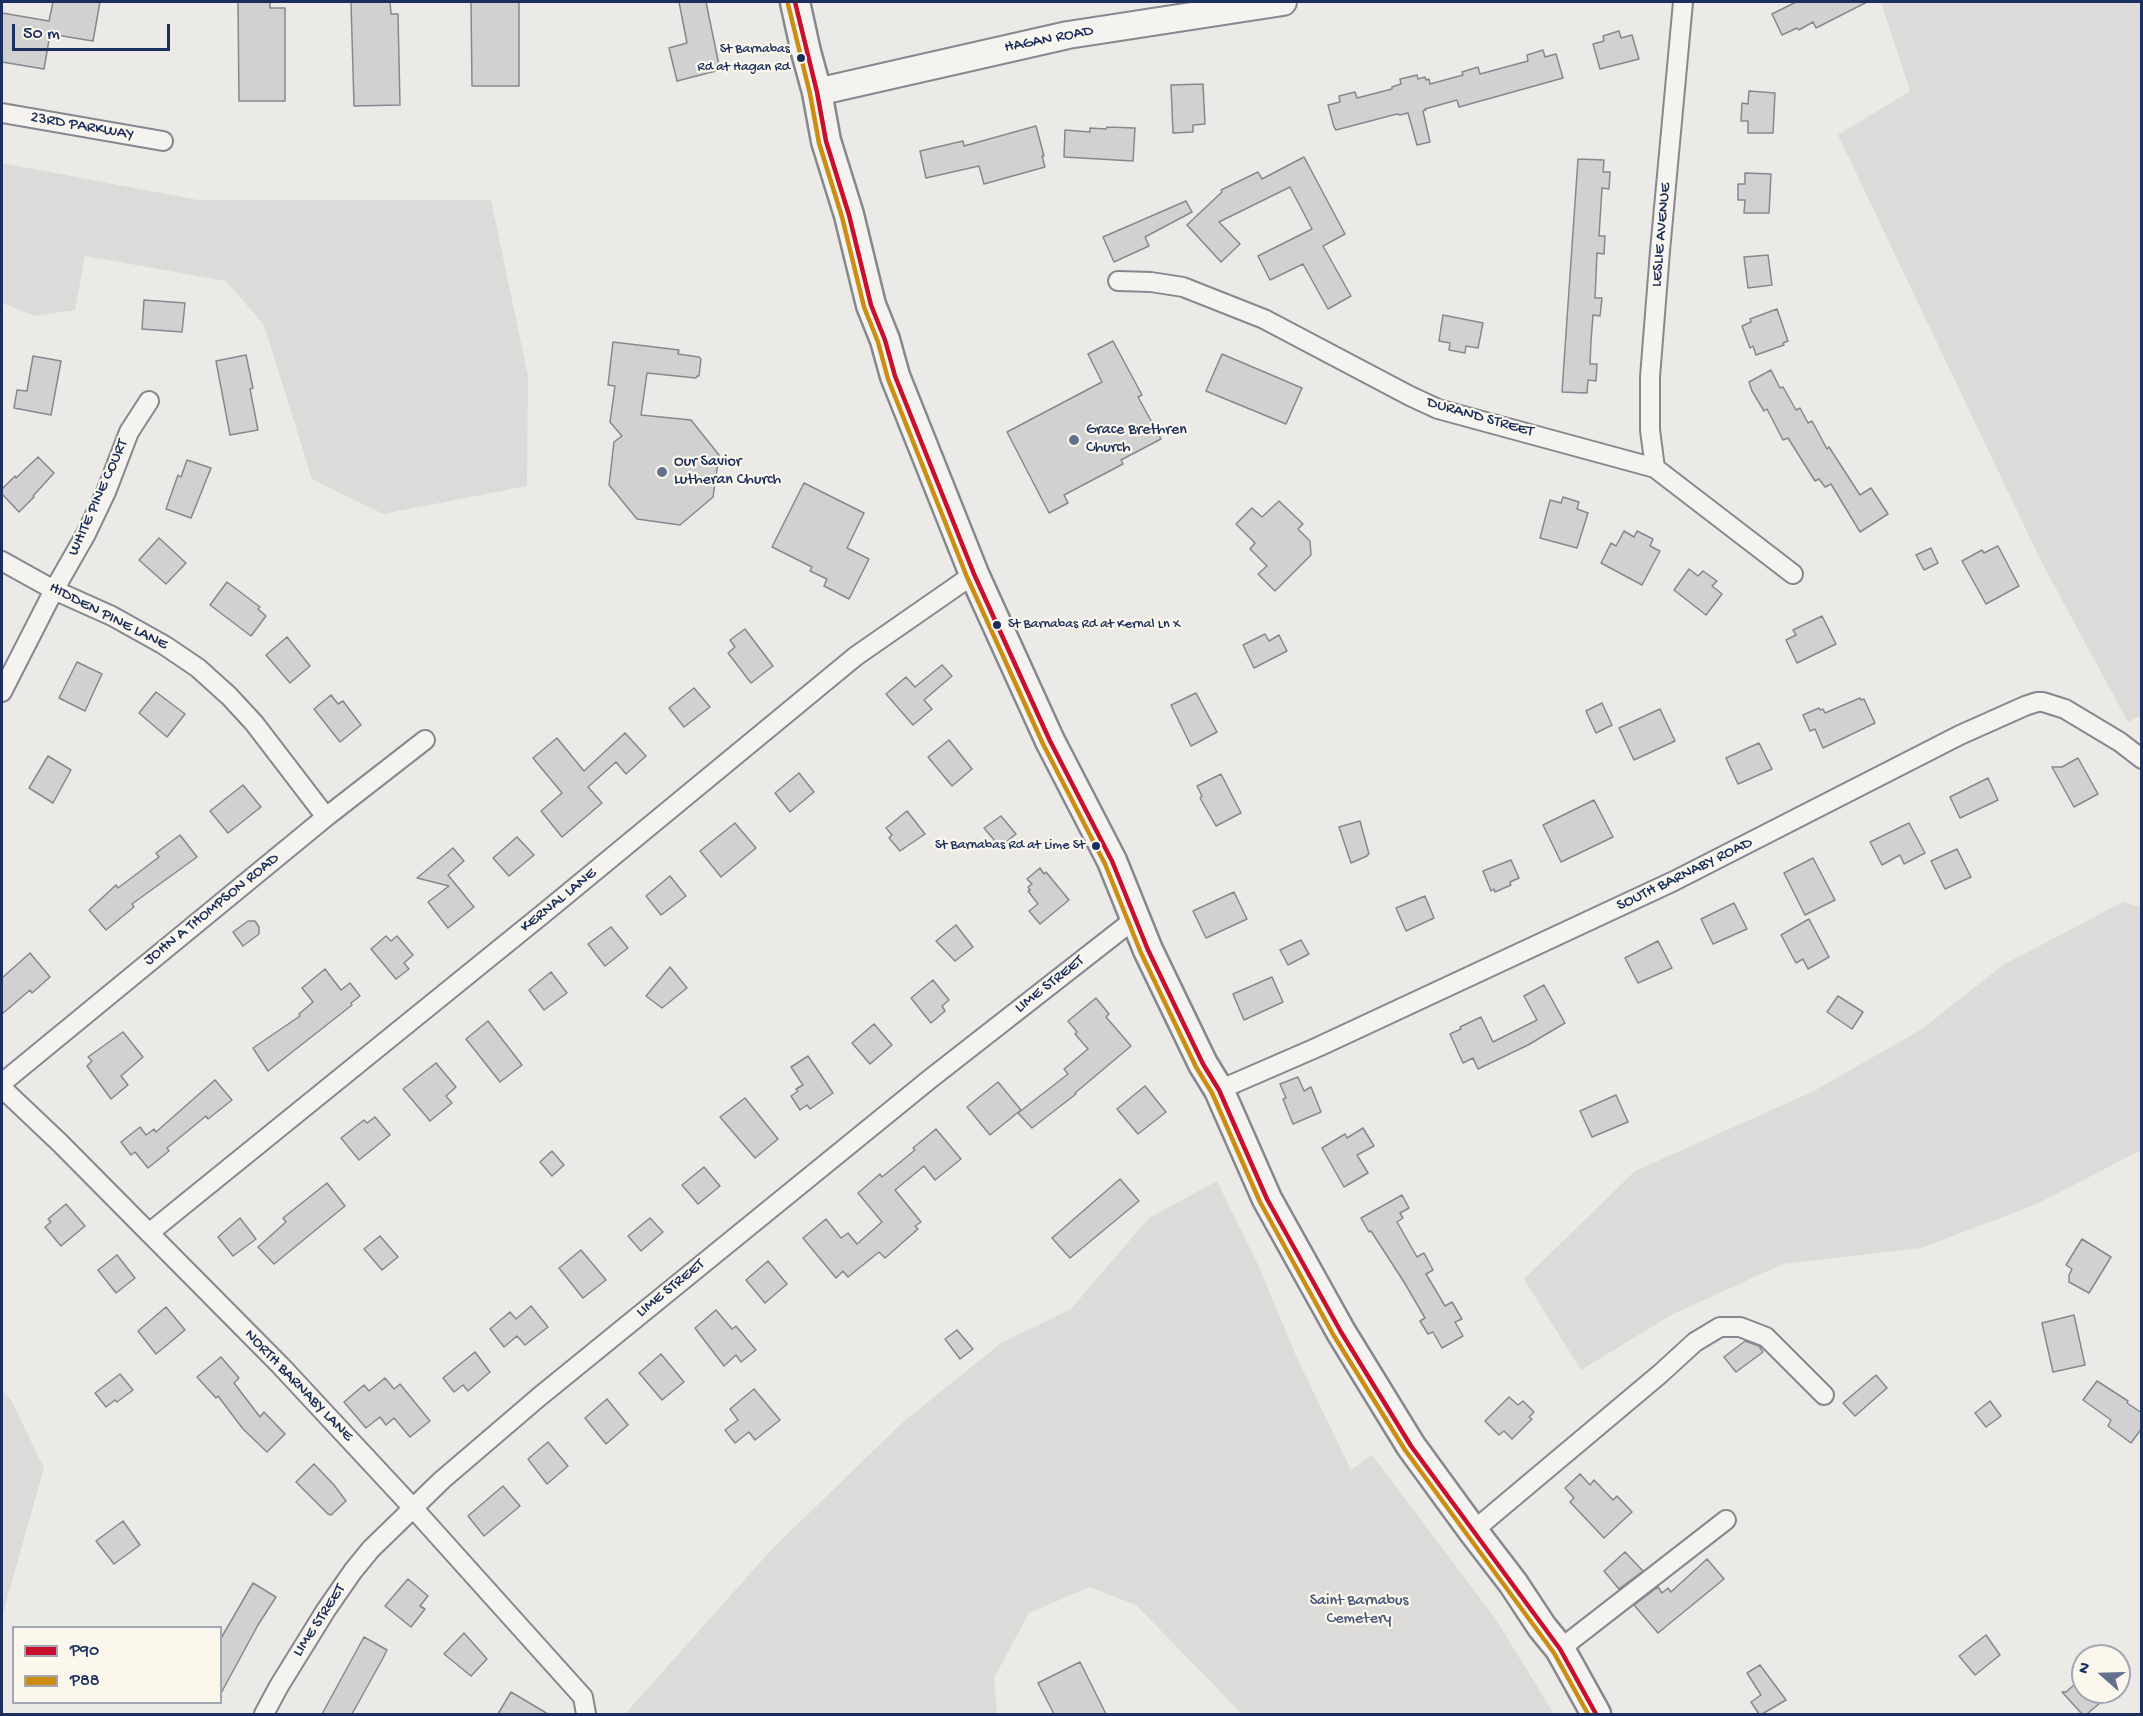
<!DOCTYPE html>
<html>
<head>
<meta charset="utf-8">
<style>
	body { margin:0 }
	#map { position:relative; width:2143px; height:1716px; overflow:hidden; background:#eceae6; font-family:"Gochi Hand",sans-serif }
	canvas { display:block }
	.frame { position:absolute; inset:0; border:3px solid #1b2f5e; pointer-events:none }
	.legend { position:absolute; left:12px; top:1626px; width:210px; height:78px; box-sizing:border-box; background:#fbf7ec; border:2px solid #a1a7b3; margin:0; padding:8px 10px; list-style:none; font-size:18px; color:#1b2f5e }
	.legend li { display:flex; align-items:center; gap:12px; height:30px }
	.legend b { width:30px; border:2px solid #a1a7b3 }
	.north { position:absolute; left:2071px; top:1644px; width:60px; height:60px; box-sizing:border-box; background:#fbf7ec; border:2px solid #a1a7b3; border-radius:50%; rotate:290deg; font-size:16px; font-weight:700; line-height:24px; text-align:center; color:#1b2f5e }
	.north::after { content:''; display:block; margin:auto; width:21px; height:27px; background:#64708e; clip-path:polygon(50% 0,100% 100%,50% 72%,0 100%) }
	.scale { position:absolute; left:12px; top:24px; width:158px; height:27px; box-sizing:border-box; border:3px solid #1b2f5e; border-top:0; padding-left:8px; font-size:18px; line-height:21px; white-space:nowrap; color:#1b2f5e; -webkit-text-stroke:4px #fbf7ec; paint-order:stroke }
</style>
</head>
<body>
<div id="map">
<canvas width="2143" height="1716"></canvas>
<div class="frame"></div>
<ul class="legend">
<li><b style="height:8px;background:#c8102e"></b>P90</li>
<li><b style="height:8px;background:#cb8e13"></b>P88</li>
</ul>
<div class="north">N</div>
<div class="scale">50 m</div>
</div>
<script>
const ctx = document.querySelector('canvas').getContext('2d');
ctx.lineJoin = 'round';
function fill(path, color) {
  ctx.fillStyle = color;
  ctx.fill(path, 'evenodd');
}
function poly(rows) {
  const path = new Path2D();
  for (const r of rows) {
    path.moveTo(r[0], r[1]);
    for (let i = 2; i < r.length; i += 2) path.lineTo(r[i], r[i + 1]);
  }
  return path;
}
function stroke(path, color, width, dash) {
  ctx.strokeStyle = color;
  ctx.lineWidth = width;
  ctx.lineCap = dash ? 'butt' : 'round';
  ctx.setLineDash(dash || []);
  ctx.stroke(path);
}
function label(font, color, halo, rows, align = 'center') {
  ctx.font = font + ' "Gochi Hand",sans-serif';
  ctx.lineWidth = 4.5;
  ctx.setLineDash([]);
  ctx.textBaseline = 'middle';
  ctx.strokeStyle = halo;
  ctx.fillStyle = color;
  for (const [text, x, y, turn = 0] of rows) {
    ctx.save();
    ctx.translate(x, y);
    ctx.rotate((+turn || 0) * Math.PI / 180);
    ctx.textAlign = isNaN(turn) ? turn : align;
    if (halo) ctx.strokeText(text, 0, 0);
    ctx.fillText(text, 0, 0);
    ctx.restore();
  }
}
const green = poly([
	[1881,2,2141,2,2142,715,2128,722,2042,563,1838,135,1910,91],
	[2,163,198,200,491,200,528,376,527,486,383,514,312,479,264,325,226,281,85,256,75,310,35,316,2,303],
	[2123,902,2141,907,2141,1150,2037,1204,1921,1248,1783,1264,1673,1314,1581,1370,1524,1279,1635,1171,1812,1092,1922,1029,2003,965],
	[1217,1181,1259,1267,1297,1358,1351,1470,1372,1455,1495,1618,1554,1714,1242,1714,1136,1605,1090,1587,1029,1613,994,1678,997,1714,625,1714,772,1549,902,1423,1001,1343,1071,1309,1149,1218],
	[2,1390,11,1400,44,1468,2,1617]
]);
const building = poly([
	[53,2,100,2,93,41,50,34,44,69,2,62,2,13,49,21,53,2],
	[238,2,270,2,270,8,285,8,285,101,239,101,238,2],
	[351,2,390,2,391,14,398,14,400,105,354,106,351,2],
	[471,2,519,2,519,86,472,86,471,2],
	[679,2,706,2,720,70,677,81,669,48,687,43,679,2],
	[1796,2,1867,2,1816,28,1813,22,1799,30,1797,28,1782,35,1772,14,1796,2],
	[1619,31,1621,38,1632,35,1639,59,1600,69,1593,44,1604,41,1603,36,1619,31],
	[1543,50,1545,57,1556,54,1563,78,1459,107,1457,100,1425,109,1426,110,1423,111,1430,142,1417,145,1408,113,1400,115,1397,114,1336,130,1334,127,1328,105,1340,102,1339,96,1355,92,1357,98,1392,89,1392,87,1401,84,1400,79,1417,75,1418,79,1425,77,1426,80,1429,79,1430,84,1463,75,1462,72,1478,67,1480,74,1528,61,1527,55,1543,50],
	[1203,84,1205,124,1193,125,1193,132,1173,133,1171,85,1203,84],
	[1749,91,1775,93,1773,133,1748,133,1748,121,1741,121,1742,103,1748,104,1749,91],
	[1036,126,1044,156,1042,156,1045,167,984,184,979,166,926,178,920,151,963,141,964,146,1036,126],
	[1107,127,1135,128,1133,161,1064,157,1065,130,1090,132,1090,128,1106,129,1107,127],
	[1304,157,1345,234,1323,246,1351,296,1328,309,1303,264,1270,280,1258,256,1312,229,1290,187,1219,222,1240,244,1221,262,1187,225,1222,192,1221,190,1258,172,1262,179,1304,157],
	[1578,159,1604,160,1603,172,1610,172,1609,189,1602,188,1599,236,1605,236,1604,254,1597,253,1595,298,1602,298,1600,316,1593,315,1591,341,1590,364,1597,364,1596,381,1588,380,1587,393,1562,392,1578,159],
	[1745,173,1771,174,1769,213,1744,213,1745,200,1738,200,1738,184,1745,184,1745,173],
	[1186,201,1192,212,1145,237,1149,246,1114,262,1103,237,1186,201],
	[1768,255,1772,285,1748,288,1744,257,1768,255],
	[144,300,185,303,182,332,142,329,144,300],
	[1777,309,1788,341,1783,343,1784,345,1756,355,1753,346,1750,348,1742,326,1751,322,1750,319,1777,309],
	[1443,315,1483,323,1478,348,1466,346,1465,353,1449,350,1450,343,1439,341,1443,315],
	[1113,341,1142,395,1138,397,1161,439,1121,460,1123,464,1064,495,1068,503,1049,513,1007,432,1102,382,1088,354,1113,341],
	[613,342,679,350,678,354,699,357,701,359,699,376,697,376,696,378,647,373,641,415,691,420,719,455,713,497,680,525,637,519,609,485,614,442,622,436,610,422,615,386,608,385,613,342],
	[1222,354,1302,388,1286,424,1206,391,1222,354],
	[246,355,253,388,250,389,258,430,230,435,216,361,246,355],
	[33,356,61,361,51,415,14,408,17,390,27,391,33,356],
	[1771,370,1780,388,1783,387,1796,410,1800,408,1808,423,1812,421,1827,449,1829,447,1860,495,1871,488,1888,514,1860,532,1831,484,1825,487,1819,479,1815,481,1788,438,1783,440,1767,409,1764,411,1752,391,1749,382,1771,370],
	[38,457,54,473,33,496,34,497,19,512,2,494,2,489,15,476,16,478,38,457],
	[187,460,211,468,191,518,166,509,178,475,181,477,187,460],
	[804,483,864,513,847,548,869,559,849,599,824,586,827,579,810,571,812,567,772,547,804,483],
	[1563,497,1579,502,1577,509,1588,513,1577,548,1540,538,1550,500,1561,503,1563,497],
	[1279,501,1303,524,1298,529,1310,541,1311,555,1275,591,1258,574,1267,566,1250,549,1255,543,1236,524,1252,508,1262,517,1279,501],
	[1624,531,1634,537,1637,531,1653,539,1650,546,1660,551,1642,585,1601,563,1611,543,1616,546,1624,531],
	[159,538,186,563,166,584,139,560,159,538],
	[1998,546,2019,586,1986,604,1962,561,1982,550,1984,553,1998,546],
	[1931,548,1938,563,1924,570,1916,555,1931,548],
	[1689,569,1698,576,1703,571,1717,581,1712,586,1722,594,1706,615,1674,590,1689,569],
	[227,582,260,607,258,609,266,616,251,636,210,605,227,582],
	[1822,616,1836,644,1797,663,1786,640,1796,635,1793,630,1822,616],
	[745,629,773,666,751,683,728,653,735,647,730,640,745,629],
	[1265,634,1269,641,1279,635,1287,651,1254,668,1243,645,1265,634],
	[287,637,310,666,290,683,266,655,287,637],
	[77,662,102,674,85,711,59,698,77,662],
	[942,665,952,676,924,700,932,709,913,725,886,694,906,677,915,687,942,665],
	[694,688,710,707,684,727,669,708,694,688],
	[156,692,185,714,167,737,139,713,156,692],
	[1196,693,1217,732,1191,746,1171,705,1196,693],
	[331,695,338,704,343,701,361,725,340,742,314,709,331,695],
	[1860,698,1861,700,1864,699,1875,723,1823,748,1815,729,1810,731,1803,715,1819,708,1820,710,1823,709,1825,713,1860,698],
	[1602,703,1612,725,1596,733,1586,711,1602,703],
	[1660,709,1675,741,1634,760,1619,728,1660,709],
	[625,733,646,756,626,774,616,762,588,787,602,803,562,837,541,811,562,793,533,758,557,738,584,771,625,733],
	[949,740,972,769,952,786,928,757,949,740],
	[1759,743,1772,769,1738,784,1726,758,1759,743],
	[48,756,71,770,53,803,29,788,48,756],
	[2078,758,2098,794,2074,807,2052,767,2062,767,2078,758],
	[799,773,814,792,790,812,775,793,799,773],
	[1221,774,1241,813,1216,826,1200,798,1202,796,1197,786,1221,774],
	[1988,778,1998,800,1960,818,1950,797,1988,778],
	[243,785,261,807,228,833,210,811,243,785],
	[1594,800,1613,837,1561,862,1543,825,1594,800],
	[907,811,925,834,900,851,889,838,892,835,886,828,907,811],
	[1001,816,1016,834,1000,847,984,828,1001,816],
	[1360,821,1369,854,1367,855,1367,856,1351,863,1339,827,1360,821],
	[735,823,756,848,721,877,700,851,735,823],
	[1909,823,1925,853,1904,864,1900,855,1882,865,1870,842,1909,823],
	[180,835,197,857,132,904,134,907,106,930,89,910,116,885,118,888,159,857,156,853,180,835],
	[517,837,534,855,509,876,493,858,517,837],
	[453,848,464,861,448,875,474,907,448,928,428,902,449,886,417,878,453,848],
	[1957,849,1971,877,1945,889,1931,861,1957,849],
	[1813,858,1835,900,1805,915,1784,873,1813,858],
	[1511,860,1519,878,1510,882,1511,885,1495,892,1494,889,1491,891,1483,871,1511,860],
	[1040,868,1044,874,1046,872,1069,900,1040,924,1029,911,1038,904,1028,891,1030,890,1028,887,1032,884,1027,879,1040,868],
	[670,876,686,896,661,915,646,896,670,876],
	[1234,892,1247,919,1206,938,1193,911,1234,892],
	[1425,896,1434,918,1406,931,1396,908,1425,896],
	[1734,903,1747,929,1713,944,1701,919,1734,903],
	[1809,919,1829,957,1808,969,1803,959,1796,963,1781,935,1809,919],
	[248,921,255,921,259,927,259,934,243,946,233,932,248,921],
	[956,925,973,947,955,961,936,941,956,925],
	[611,927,628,948,605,966,588,944,611,927],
	[386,936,391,941,397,936,413,955,404,963,409,969,396,979,371,949,386,936],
	[1301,940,1309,954,1288,965,1280,950,1301,940],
	[1658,941,1672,968,1638,983,1625,958,1658,941],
	[30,953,50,977,32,993,30,990,2,1014,2,978,30,953],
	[670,967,687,988,662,1008,646,996,670,967],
	[325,969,341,990,350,983,360,996,351,1003,352,1005,268,1071,253,1048,300,1016,299,1014,313,1002,302,988,325,969],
	[551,972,567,993,544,1010,529,990,551,972],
	[1272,977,1283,1002,1244,1020,1233,994,1272,977],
	[933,980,949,1000,942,1006,945,1011,931,1023,911,998,933,980],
	[1544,985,1565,1023,1528,1045,1478,1069,1473,1058,1463,1063,1450,1034,1461,1029,1460,1027,1481,1017,1493,1042,1537,1020,1524,996,1544,985],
	[1838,996,1863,1012,1852,1029,1827,1012,1838,996],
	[1096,998,1109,1014,1106,1017,1131,1046,1075,1093,1076,1094,1032,1128,1018,1113,1068,1074,1064,1069,1088,1049,1075,1034,1077,1032,1068,1021,1096,998],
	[488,1021,522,1065,500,1082,466,1039,488,1021],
	[874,1024,892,1045,870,1064,852,1043,874,1024],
	[123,1032,143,1057,121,1076,128,1085,111,1099,87,1066,92,1061,88,1057,123,1032],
	[808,1056,833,1093,810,1109,807,1105,800,1110,791,1096,798,1091,796,1089,803,1085,791,1067,808,1056],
	[436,1063,456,1087,446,1096,452,1103,430,1121,403,1089,436,1063],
	[1298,1077,1304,1091,1311,1087,1321,1112,1293,1124,1283,1099,1286,1098,1280,1084,1298,1077],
	[215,1080,232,1100,208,1119,206,1116,167,1148,169,1151,148,1168,135,1152,131,1155,121,1142,140,1127,146,1135,154,1129,156,1132,215,1080],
	[998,1082,1021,1110,990,1135,967,1107,998,1082],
	[1145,1086,1166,1112,1138,1134,1117,1109,1145,1086],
	[1616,1095,1628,1122,1592,1137,1580,1111,1616,1095],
	[745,1098,778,1139,755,1158,720,1117,745,1098],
	[375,1117,390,1135,359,1160,341,1138,364,1120,367,1123,375,1117],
	[1363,1128,1374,1146,1357,1155,1368,1173,1344,1187,1322,1148,1345,1134,1347,1138,1363,1128],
	[936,1129,961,1159,935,1180,924,1166,895,1190,921,1222,915,1226,918,1229,885,1258,879,1252,848,1277,843,1271,836,1278,803,1238,826,1219,841,1238,848,1233,857,1244,882,1222,858,1193,880,1174,882,1177,915,1150,913,1148,936,1129],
	[552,1151,564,1165,552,1176,540,1162,552,1151],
	[704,1167,720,1186,698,1204,682,1185,704,1167],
	[1120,1179,1139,1201,1070,1258,1052,1238,1120,1179],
	[327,1183,345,1206,274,1264,258,1247,286,1222,283,1218,327,1183],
	[1402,1195,1409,1208,1400,1213,1403,1218,1397,1222,1417,1257,1424,1253,1433,1270,1426,1274,1445,1306,1452,1302,1462,1319,1455,1322,1463,1336,1442,1348,1433,1332,1428,1334,1420,1321,1425,1318,1404,1282,1371,1231,1369,1232,1361,1218,1402,1195],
	[66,1204,85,1226,61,1246,45,1227,51,1222,48,1219,66,1204],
	[240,1218,256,1239,233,1256,218,1237,240,1218],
	[650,1218,663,1232,641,1251,628,1236,650,1218],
	[380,1236,398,1257,382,1270,364,1249,380,1236],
	[2082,1239,2111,1257,2089,1293,2069,1282,2069,1275,2072,1269,2066,1265,2082,1239],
	[581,1250,606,1280,583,1298,559,1268,581,1250],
	[117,1255,135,1278,116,1293,98,1270,117,1255],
	[768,1261,787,1284,765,1303,746,1280,768,1261],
	[531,1306,548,1327,525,1345,517,1336,504,1347,490,1329,510,1312,516,1319,531,1306],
	[166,1307,185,1330,156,1354,138,1331,166,1307],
	[716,1310,732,1329,736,1326,756,1350,741,1362,736,1355,724,1366,695,1328,716,1310],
	[2074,1315,2085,1365,2053,1372,2042,1323,2074,1315],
	[957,1330,973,1349,960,1359,945,1339,957,1330],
	[1745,1341,1759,1346,1763,1352,1736,1372,1724,1357,1745,1341],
	[475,1352,490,1372,468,1391,463,1385,454,1392,443,1378,475,1352],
	[661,1354,684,1382,662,1400,639,1373,661,1354],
	[221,1357,239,1378,234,1383,260,1417,264,1412,285,1434,267,1452,243,1429,218,1396,216,1398,197,1377,221,1357],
	[120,1374,133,1390,117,1402,115,1400,106,1407,95,1393,120,1374],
	[1876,1375,1887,1388,1855,1416,1843,1403,1876,1375],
	[385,1378,394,1389,400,1384,430,1421,410,1437,394,1418,386,1425,380,1417,366,1428,344,1402,364,1385,369,1391,385,1378],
	[2097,1381,2128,1401,2127,1403,2142,1413,2142,1428,2131,1443,2108,1426,2111,1420,2083,1400,2097,1381],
	[754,1389,780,1420,755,1440,749,1432,735,1443,725,1430,738,1420,730,1409,754,1389],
	[1509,1397,1518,1405,1523,1401,1534,1412,1529,1417,1532,1419,1512,1439,1504,1431,1499,1435,1485,1421,1509,1397],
	[607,1399,628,1425,606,1444,585,1418,607,1399],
	[1990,1401,2001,1416,1986,1427,1975,1413,1990,1401],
	[548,1442,568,1466,547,1484,528,1459,548,1442],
	[314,1464,334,1485,346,1501,331,1515,328,1514,296,1482,314,1464],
	[1580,1474,1590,1485,1594,1480,1613,1500,1617,1496,1632,1512,1604,1538,1570,1502,1574,1498,1565,1488,1580,1474],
	[503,1486,520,1506,484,1536,468,1516,503,1486],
	[123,1521,140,1545,114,1564,96,1541,123,1521],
	[1625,1552,1643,1571,1619,1589,1604,1571,1625,1552],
	[1707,1559,1724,1579,1658,1633,1634,1605,1658,1587,1662,1593,1668,1588,1671,1592,1707,1559],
	[408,1579,428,1596,420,1606,425,1609,411,1627,385,1606,408,1579],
	[253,1583,276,1597,258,1625,220,1695,220,1640,253,1583],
	[464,1633,487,1659,471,1676,444,1654,464,1633],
	[1986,1635,2000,1655,1975,1675,1959,1656,1986,1635],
	[364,1637,387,1650,382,1660,352,1714,322,1714,364,1637],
	[1080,1662,1106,1714,1054,1714,1038,1683,1080,1662],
	[1760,1665,1786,1700,1762,1714,1759,1714,1751,1702,1761,1695,1747,1673,1760,1665],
	[2083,1677,2083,1692,2113,1692,2087,1714,2082,1714,2062,1692,2066,1692,2083,1677],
	[511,1692,548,1714,498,1714,511,1692]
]);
const street = poly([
	[2,113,163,141],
	[1118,281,1151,282,1183,287,1264,319,1410,396,1438,409,1655,468,1793,574],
	[1655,468,1650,430,1650,377,1660,251,1683,2],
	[2,561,54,590,112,616,164,645,198,668,229,696,254,723,326,817],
	[2,692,54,590,86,534,106,492,129,432,149,401],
	[2,1083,326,817,425,740],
	[2,1088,60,1143,280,1365,414,1509,583,1697,586,1714],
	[1219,1090,1318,1047,1674,881,1960,735,2025,706,2037,702,2043,702,2065,709,2120,742,2142,759],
	[149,1233,549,909,856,656,974,574],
	[1473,1531,1660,1374,1695,1342,1720,1327,1740,1327,1766,1337,1824,1395],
	[1560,1649,1726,1520],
	[264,1714,279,1686,326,1610,353,1571,371,1549,442,1480,539,1397,930,1079,1136,918]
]);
const secondary = poly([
	[817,92,1068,35,1283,2]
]);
const primary = poly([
	[795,2,806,52,817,92,826,141,849,215,871,305,885,340,895,376,974,574,1050,741,1112,861,1148,950,1203,1064,1219,1090,1267,1199,1341,1332,1411,1446,1473,1531,1513,1583,1542,1627,1560,1649,1596,1714]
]);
const bus1 = poly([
	[795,2,817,92,826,141,849,215,871,305,885,340,895,376,974,574,1050,741,1112,861,1148,950,1203,1064,1219,1090,1267,1199,1341,1332,1411,1446,1560,1649,1596,1714]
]);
const bus2 = poly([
	[788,4,810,94,819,143,842,217,864,307,878,342,888,379,967,577,1043,744,1105,864,1141,953,1196,1067,1212,1093,1260,1202,1334,1336,1405,1450,1554,1653,1588,1714]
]);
const markers = [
	[801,58,5,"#1b2f5e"],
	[1074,440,6,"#64708e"],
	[662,472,6,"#64708e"],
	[997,625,5,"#1b2f5e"],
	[1096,846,5,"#1b2f5e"]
];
const busNames = [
	["St Barnabas",790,50],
	["Rd at Hagan Rd",790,68],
	["St Barnabas Rd at Kernal Ln X",1008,625,"left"],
	["St Barnabas Rd at Lime St",1085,846]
];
const streetNames = [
	["HAGAN ROAD",1049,40,-11],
	["23RD PARKWAY",82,127,10],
	["LESLIE AVENUE",1662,235,-85],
	["DURAND STREET",1480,418,16],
	["WHITE PINE COURT",99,498,-66],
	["HIDDEN PINE LANE",108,617,27],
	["SOUTH BARNABY ROAD",1685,875,-26],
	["KERNAL LANE",559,901,-39],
	["JOHN A THOMPSON ROAD",212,910,-39],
	["LIME STREET",1050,985,-38],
	["LIME STREET",671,1289,-39],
	["NORTH BARNABY LANE",298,1386,46],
	["LIME STREET",320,1621,-57]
];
const poiNames = [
	["Grace Brethren",1086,431],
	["Church",1086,449],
	["Our Savior",674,463],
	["Lutheran Church",674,481]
];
const parkNames = [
	["Saint Barnabus",1359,1602],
	["Cemetery",1359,1620]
];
fill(green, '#dcdbd9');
fill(building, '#d2d1d1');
stroke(building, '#85888f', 1.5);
stroke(street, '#85888f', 22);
stroke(secondary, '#85888f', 30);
stroke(primary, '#85888f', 33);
stroke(street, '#f4f3ef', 18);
stroke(secondary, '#f4f3ef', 26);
stroke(primary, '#f4f3ef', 28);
stroke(bus1, '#c8102e', 4.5);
stroke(bus2, '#cb8e13', 4.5);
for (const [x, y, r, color] of markers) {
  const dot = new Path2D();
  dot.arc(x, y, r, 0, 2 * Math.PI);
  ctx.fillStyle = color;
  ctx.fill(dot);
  stroke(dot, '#fbf7ec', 2);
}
label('14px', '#1b2f5e', '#fbf7ec', busNames, 'right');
label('16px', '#1b2f5e', '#fbf7ec', streetNames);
label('16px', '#1b2f5e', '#fbf7ec', poiNames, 'left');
label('16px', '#48577a', '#fbf7ec', parkNames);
</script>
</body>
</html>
